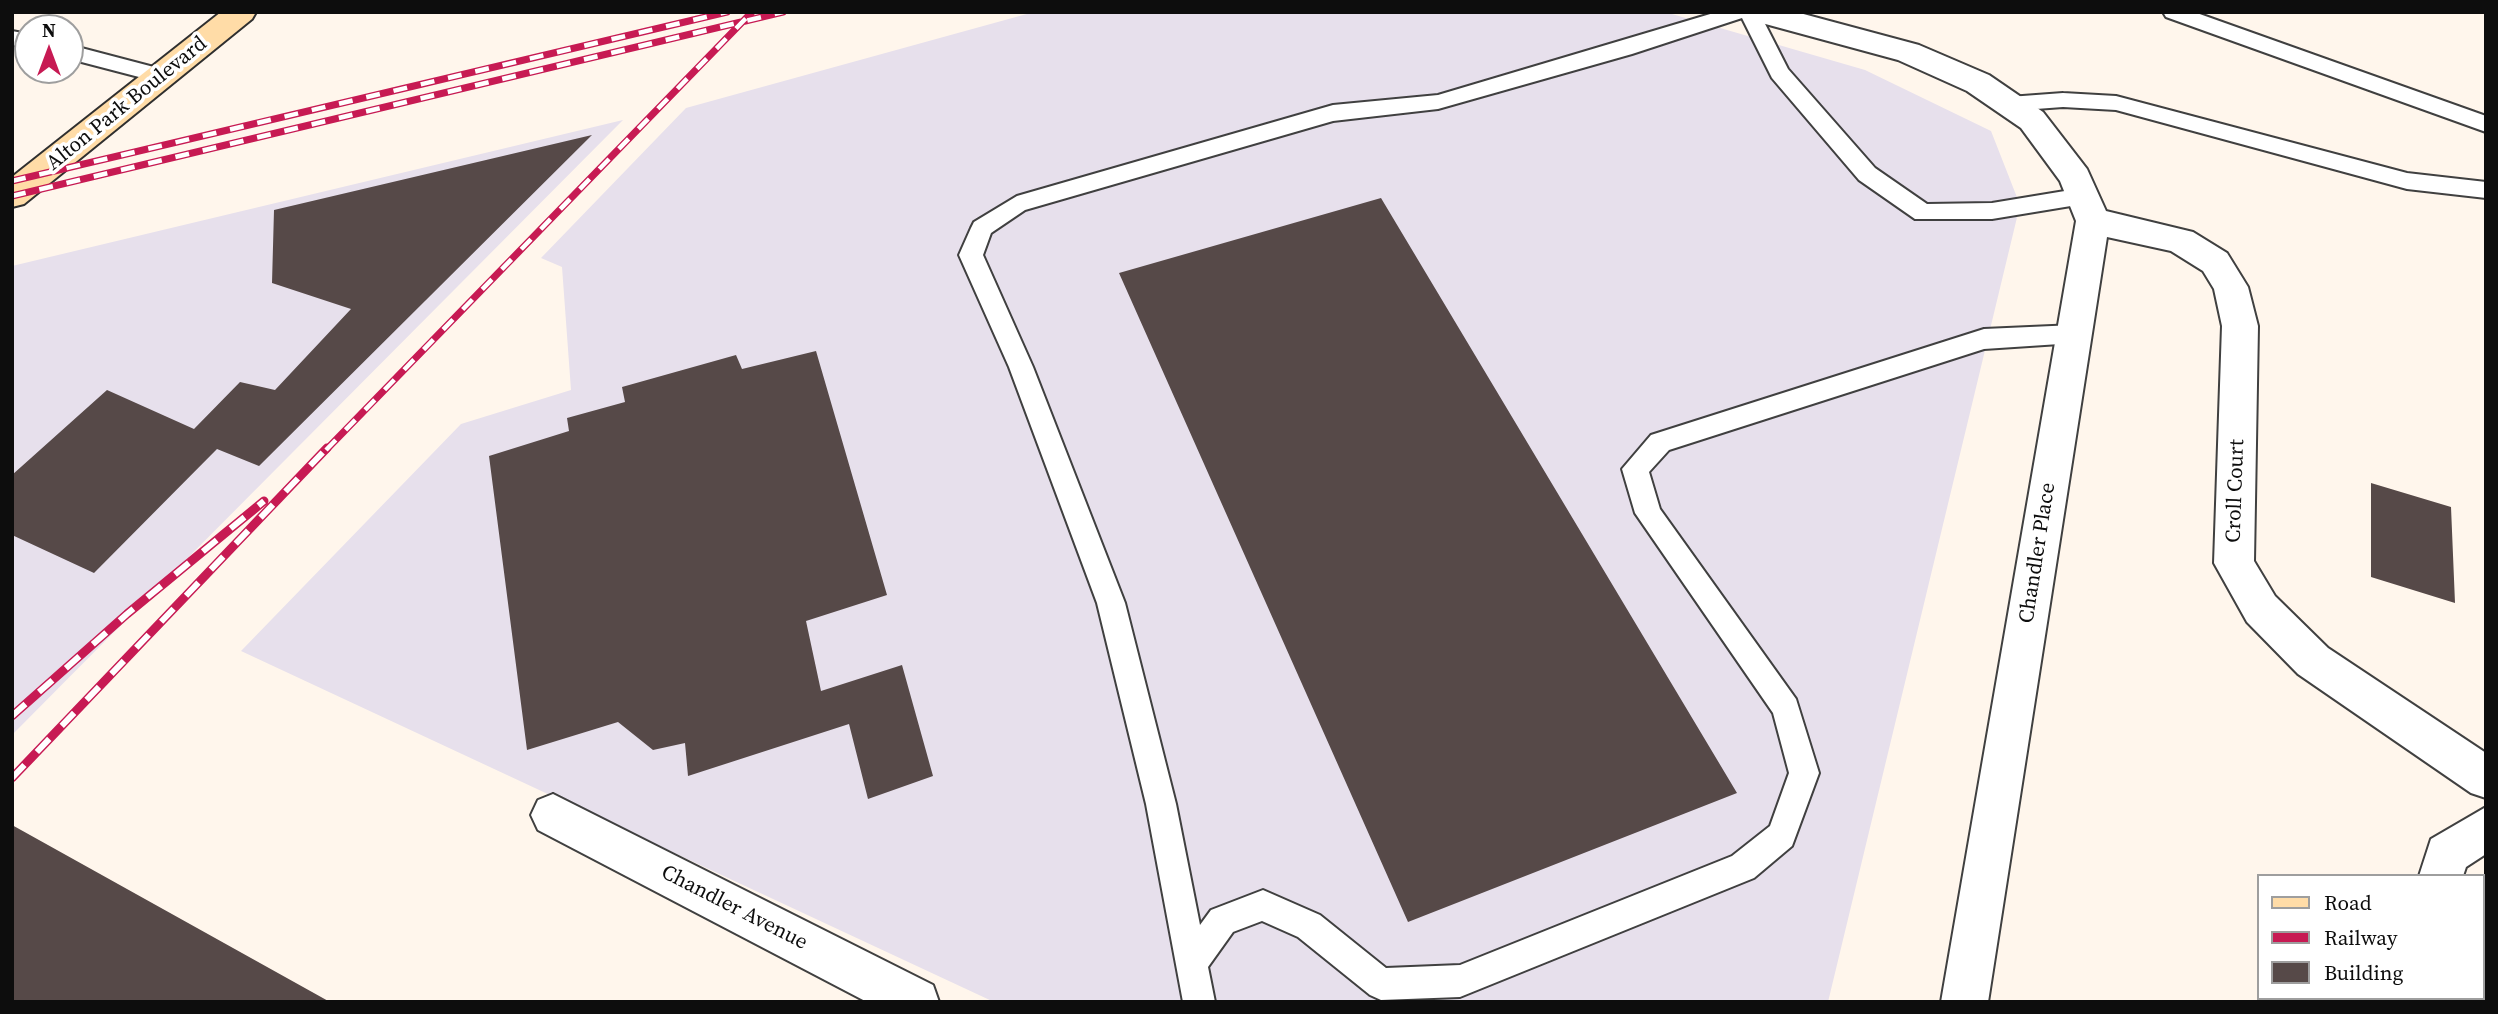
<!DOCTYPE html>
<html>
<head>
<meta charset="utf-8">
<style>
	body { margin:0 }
	#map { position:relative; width:2498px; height:1014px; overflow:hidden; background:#fff6ec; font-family:"Source Serif 4",serif }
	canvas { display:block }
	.frame { position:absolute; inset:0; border:14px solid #0d0d0d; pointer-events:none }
	.legend { position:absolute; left:2257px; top:874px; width:228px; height:126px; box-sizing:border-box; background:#fff; border:2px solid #9e9e9e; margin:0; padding:9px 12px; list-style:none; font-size:21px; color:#0d0d0d }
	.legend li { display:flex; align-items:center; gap:14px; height:35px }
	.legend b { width:35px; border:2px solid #9e9e9e }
	.north { position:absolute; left:14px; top:14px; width:70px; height:70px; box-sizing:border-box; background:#fff; border:2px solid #9e9e9e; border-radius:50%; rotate:0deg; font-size:19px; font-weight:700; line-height:28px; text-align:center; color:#0d0d0d }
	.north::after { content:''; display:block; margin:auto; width:24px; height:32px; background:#c71a53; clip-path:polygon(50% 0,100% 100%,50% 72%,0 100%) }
</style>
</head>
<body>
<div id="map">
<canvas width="2498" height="1014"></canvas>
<div class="frame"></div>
<ul class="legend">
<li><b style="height:9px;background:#ffdca7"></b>Road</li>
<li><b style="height:9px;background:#c71a53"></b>Railway</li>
<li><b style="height:19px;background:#564948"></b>Building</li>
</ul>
<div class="north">N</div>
</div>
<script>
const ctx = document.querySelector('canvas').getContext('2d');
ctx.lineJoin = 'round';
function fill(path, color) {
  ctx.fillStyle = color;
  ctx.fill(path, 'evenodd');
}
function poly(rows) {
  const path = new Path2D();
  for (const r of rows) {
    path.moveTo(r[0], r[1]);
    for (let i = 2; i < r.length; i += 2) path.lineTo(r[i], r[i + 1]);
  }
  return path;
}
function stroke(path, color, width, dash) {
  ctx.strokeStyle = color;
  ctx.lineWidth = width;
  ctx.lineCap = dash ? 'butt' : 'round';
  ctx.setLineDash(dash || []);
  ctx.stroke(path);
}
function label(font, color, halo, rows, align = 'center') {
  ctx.font = font + ' "Source Serif 4",serif';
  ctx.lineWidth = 7;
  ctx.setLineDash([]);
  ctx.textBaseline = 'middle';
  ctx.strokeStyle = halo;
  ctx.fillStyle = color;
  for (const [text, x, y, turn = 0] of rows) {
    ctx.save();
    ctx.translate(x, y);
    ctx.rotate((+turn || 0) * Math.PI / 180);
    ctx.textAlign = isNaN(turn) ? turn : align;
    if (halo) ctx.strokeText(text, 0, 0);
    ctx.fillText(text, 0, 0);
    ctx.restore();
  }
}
const industrial = poly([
	[1034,12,1665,12,1865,70,1991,131,2020,205,1828,1002,994,1002,241,651,461,424,571,390,562,267,541,258,686,108],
	[623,120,125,621,12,735,12,266]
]);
const building = poly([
	[592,135,259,466,217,449,94,573,12,535,12,475,107,390,194,429,240,382,275,390,351,309,272,283,274,210],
	[1381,198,1737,793,1408,922,1119,273],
	[816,351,887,595,806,621,821,691,902,665,933,776,868,799,849,724,688,776,685,743,653,750,618,722,527,750,489,456,569,431,567,418,625,402,622,387,736,355,742,369],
	[2371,483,2451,507,2455,603,2371,577],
	[12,825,330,1002,12,1002]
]);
const lane = poly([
	[1717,12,1759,12,1788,69,1875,168,1927,204,1992,203,2083,188,2091,190,2094,196,2091,202,2083,204,1992,219,1915,219,1859,180,1772,78,1742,18,1632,54,1438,109,1333,121,1025,210,991,233,983,255,1033,367,1125,603,1176,804,1200,925,1211,910,1263,890,1320,915,1386,968,1460,965,1732,856,1770,826,1789,773,1773,713,1635,513,1622,469,1651,435,1984,329,2075,325,2084,327,2087,334,2084,341,2075,343,1984,349,1669,450,1649,472,1660,509,1796,699,1819,773,1792,846,1754,878,1460,997,1381,1000,1370,995,1298,937,1262,921,1233,932,1208,967,1215,1002,1183,1002,1146,804,1097,603,1009,367,959,255,971,228,974,222,1017,196,1333,105,1438,95,1717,12],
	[2163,12,2194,12,2486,116,2486,132,2166,17,2163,12],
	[12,31,28,34,28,48,12,45,12,31],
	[70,45,169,71,173,76,169,81,162,83,70,59,70,45],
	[2063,93,2116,96,2407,173,2486,182,2486,198,2407,189,2116,110,2063,107,2009,111,2001,109,1998,104,2001,99,2009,97,2063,93]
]);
const street = poly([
	[1743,12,1796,12,1919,45,1989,75,2043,112,2087,169,2106,211,2193,232,2227,253,2248,287,2258,326,2254,561,2275,596,2328,648,2486,753,2486,798,2471,793,2298,674,2247,622,2214,563,2222,326,2214,289,2203,271,2171,251,2107,237,1988,1002,1941,1002,2076,221,2060,181,2021,128,1967,91,1898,60,1747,19,1743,12],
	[553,794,933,985,939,1002,867,1002,538,830,531,815,538,800,553,794],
	[2486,807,2486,854,2466,867,2463,876,2419,876,2431,839,2486,807],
	[2409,998,2455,998,2456,1002,2408,1002,2409,998]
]);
const secondary = poly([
	[221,12,256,12,252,19,24,204,12,207,12,177,221,12]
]);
const railFar1 = poly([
	[12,181,727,12],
	[12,196,783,12],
	[326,450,752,12]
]);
const rail = poly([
	[12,716,127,614,264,501],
	[12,778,327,448]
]);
const streetNames = [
	["Alton Park Boulevard",127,104,-39],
	["Croll Court",2236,491,-88],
	["Chandler Place",2038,553,-81],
	["Chandler Avenue",734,908,27]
];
fill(industrial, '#e7e0ec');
fill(building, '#564948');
stroke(lane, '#404040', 4);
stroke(street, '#404040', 4);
stroke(secondary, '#2f2f2f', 4);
fill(lane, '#fff');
fill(street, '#fff');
fill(secondary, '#ffdca7');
stroke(railFar1, '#c71a53', 7);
stroke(rail, '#c71a53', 9);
stroke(railFar1, '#fff', 4.5, [14]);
stroke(rail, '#fff', 6, [18]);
label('21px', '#0d0d0d', '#fff', streetNames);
</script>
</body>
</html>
